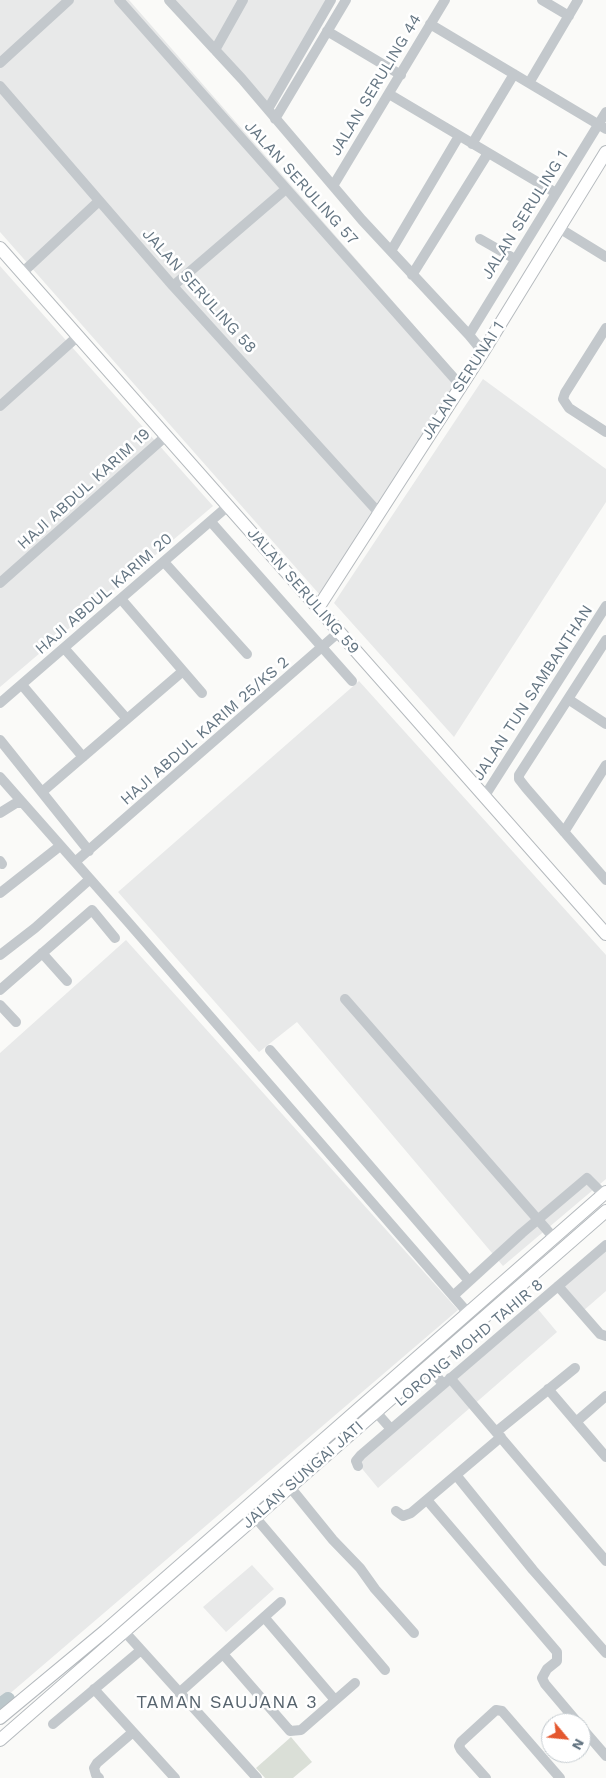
<!DOCTYPE html>
<html>
<head>
<meta charset="utf-8">
<style>
	body { margin:0 }
	#map { position:relative; width:606px; height:1778px; overflow:hidden; background:#fafaf8; font-family:"Work Sans",sans-serif }
	canvas { display:block }
	.north { position:absolute; left:541px; top:1713px; width:50px; height:50px; box-sizing:border-box; background:#fff; border:1px solid #c1c8cd; border-radius:50%; rotate:118deg; font-size:14px; font-weight:700; line-height:20px; text-align:center; color:#657683 }
	.north::after { content:''; display:block; margin:auto; width:18px; height:22px; background:#e4572e; clip-path:polygon(50% 0,100% 100%,50% 72%,0 100%) }
</style>
</head>
<body>
<div id="map">
<canvas width="606" height="1778"></canvas>
<div class="north">N</div>
</div>
<script>
const ctx = document.querySelector('canvas').getContext('2d');
ctx.lineJoin = 'round';
function fill(path, color) {
  ctx.fillStyle = color;
  ctx.fill(path, 'evenodd');
}
function poly(rows) {
  const path = new Path2D();
  for (const r of rows) {
    path.moveTo(r[0], r[1]);
    for (let i = 2; i < r.length; i += 2) path.lineTo(r[i], r[i + 1]);
  }
  return path;
}
function stroke(path, color, width, dash) {
  ctx.strokeStyle = color;
  ctx.lineWidth = width;
  ctx.lineCap = dash ? 'butt' : 'round';
  ctx.setLineDash(dash || []);
  ctx.stroke(path);
}
function label(font, color, halo, rows, align = 'center') {
  ctx.font = font + ' "Work Sans",sans-serif';
  ctx.lineWidth = 5;
  ctx.setLineDash([]);
  ctx.textBaseline = 'middle';
  ctx.strokeStyle = halo;
  ctx.fillStyle = color;
  for (const [text, x, y, turn = 0] of rows) {
    ctx.save();
    ctx.translate(x, y);
    ctx.rotate((+turn || 0) * Math.PI / 180);
    ctx.textAlign = isNaN(turn) ? turn : align;
    if (halo) ctx.strokeText(text, 0, 0);
    ctx.fillText(text, 0, 0);
    ctx.restore();
  }
}
const built = poly([
	[0,0,129,0,460,378,320,595,0,232],
	[174,0,328,0,268,104],
	[0,266,213,506,0,687],
	[483,379,606,469,606,502,454,737,334,603],
	[359,681,606,955,606,1179,503,1266,297,1022,259,1052,118,892],
	[126,940,458,1310,0,1702,0,1053],
	[606,1249,606,1291,583,1311,562,1286],
	[537,1308,557,1332,378,1488,359,1465,361,1459],
	[252,1565,274,1589,226,1632,203,1607]
]);
const green = poly([
	[291,1737,312,1762,293,1778,265,1778,256,1768]
]);
const river = poly([
	[0,1705,8,1699]
]);
const minor = poly([
	[119,0,461,386],
	[169,0,242,79,362,220,469,335,483,352],
	[542,0,569,16],
	[430,24,606,129],
	[327,31,401,75],
	[215,50,243,0],
	[0,63,69,0],
	[529,83,578,0],
	[0,86,173,286,379,513],
	[389,94,556,193],
	[268,109,331,0],
	[275,119,346,0],
	[472,144,514,74],
	[333,186,445,0],
	[559,228,606,257],
	[480,239,515,259],
	[391,251,459,136],
	[22,273,99,201],
	[412,275,488,153],
	[173,286,286,189],
	[606,328,565,393,563,399,569,408,606,432],
	[469,335,606,112],
	[0,406,78,336],
	[211,522,352,681],
	[164,562,247,654],
	[0,583,166,436],
	[121,599,202,693],
	[606,640,519,775,519,779,526,788,606,880],
	[64,648,127,719],
	[22,685,83,757],
	[568,699,606,724],
	[0,703,228,506],
	[0,740,89,851],
	[0,777,128,922,468,1313],
	[42,792,183,671],
	[484,797,606,606],
	[0,813,16,803,23,803],
	[564,832,606,765],
	[0,861,2,864],
	[75,862,339,632],
	[0,893,60,846],
	[42,953,67,981],
	[0,955,35,928,90,879],
	[0,990,92,910,115,938],
	[345,999,554,1238],
	[0,1005,16,1022],
	[270,1050,469,1281],
	[558,1286,600,1334,606,1336],
	[453,1296,522,1233,587,1178,603,1194],
	[428,1366,443,1384],
	[450,1378,606,1561],
	[548,1389,606,1457],
	[376,1412,391,1429],
	[576,1422,606,1396],
	[496,1432,575,1368],
	[358,1466,356,1461,361,1455,606,1245],
	[456,1475,533,1570,606,1653],
	[290,1487,333,1540,360,1568,375,1589,414,1633],
	[427,1500,557,1652,557,1661,547,1669,542,1678,545,1684,578,1723],
	[396,1511,403,1516,411,1513,501,1437],
	[255,1517,385,1670],
	[264,1617,335,1700],
	[124,1631,257,1778],
	[223,1654,290,1731,301,1730,355,1683],
	[94,1689,175,1778],
	[179,1693,281,1602],
	[53,1724,141,1650],
	[581,1727,606,1756],
	[99,1778,96,1775,94,1768,97,1763,133,1732],
	[486,1778,461,1750,459,1746,461,1742,496,1710,502,1711,560,1778]
]);
const major = poly([
	[0,248,606,934],
	[318,608,483,352,606,152],
	[0,1718,105,1631,606,1192],
	[0,1740,606,1211]
]);
const streetNames = [
	["JALAN SERULING 44",376,85,-59],
	["JALAN SERULING 57",301,183,48],
	["JALAN SERULING 1",525,215,-58],
	["JALAN SERULING 58",199,291,48],
	["JALAN SERUNAI 1",463,381,-57],
	["HAJI ABDUL KARIM 19",84,489,-42],
	["JALAN SERULING 59",303,591,49],
	["HAJI ABDUL KARIM 20",104,594,-41],
	["JALAN TUN SAMBANTHAN",533,693,-57],
	["HAJI ABDUL KARIM 25/KS 2",205,731,-41],
	["LORONG MOHD TAHIR 8",469,1343,-40],
	["JALAN SUNGAI JATI",303,1475,-41]
];
const neighbourhoodNames = [
	["TAMAN SAUJANA 3",227,1703]
];
fill(built, '#e8e9e9');
fill(green, '#dadfd7');
stroke(river, '#bbc7cb', 14);
stroke(major, '#b5babe', 14);
stroke(minor, '#c3c8cc', 10);
stroke(major, '#fff', 12);
label('16px', '#657683', '#fff', streetNames);
ctx.letterSpacing = '1px';
label('18px', '#57646e', '#fff', neighbourhoodNames);
ctx.letterSpacing = '0px';
</script>
</body>
</html>
